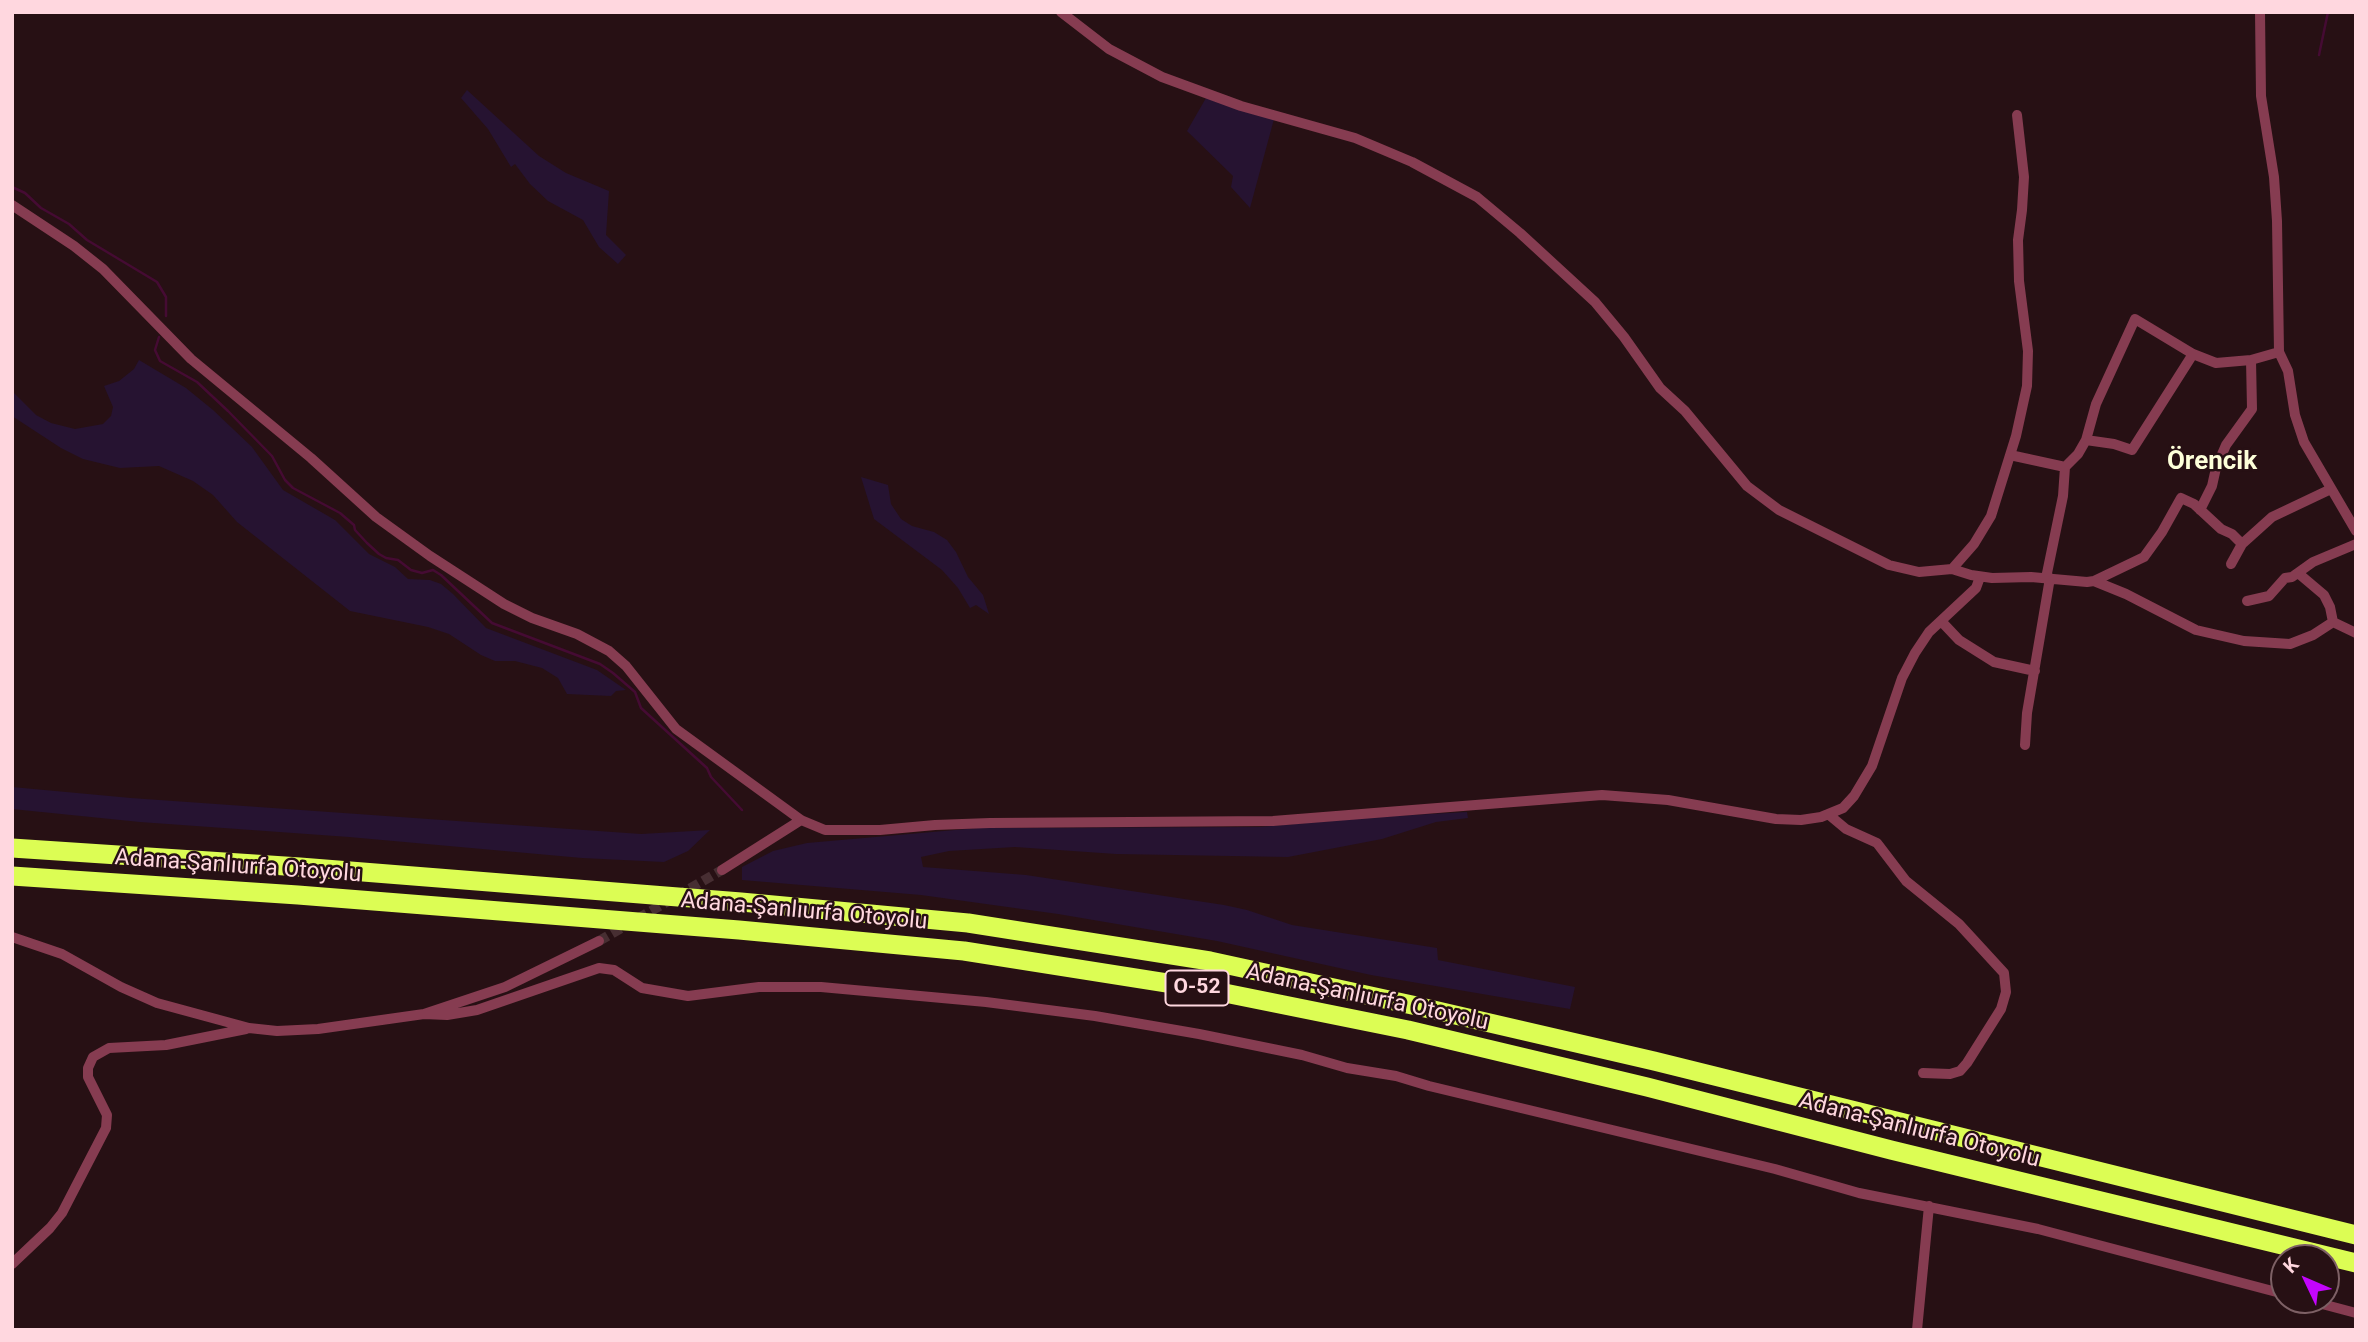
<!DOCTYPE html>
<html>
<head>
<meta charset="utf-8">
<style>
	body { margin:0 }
	#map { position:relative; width:2368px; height:1342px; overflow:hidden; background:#271014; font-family:Roboto,sans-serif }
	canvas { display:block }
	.frame { position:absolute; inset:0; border:14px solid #ffd7df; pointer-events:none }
	.north { position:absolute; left:2270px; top:1244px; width:70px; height:70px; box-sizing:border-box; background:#271014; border:2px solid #7d6065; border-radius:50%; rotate:314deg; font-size:19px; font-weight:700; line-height:28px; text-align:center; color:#ffd7df }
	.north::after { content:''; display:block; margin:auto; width:24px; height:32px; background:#c305fc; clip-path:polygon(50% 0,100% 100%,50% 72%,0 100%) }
</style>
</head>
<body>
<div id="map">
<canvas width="2368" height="1342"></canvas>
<div class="frame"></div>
<div class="north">K</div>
</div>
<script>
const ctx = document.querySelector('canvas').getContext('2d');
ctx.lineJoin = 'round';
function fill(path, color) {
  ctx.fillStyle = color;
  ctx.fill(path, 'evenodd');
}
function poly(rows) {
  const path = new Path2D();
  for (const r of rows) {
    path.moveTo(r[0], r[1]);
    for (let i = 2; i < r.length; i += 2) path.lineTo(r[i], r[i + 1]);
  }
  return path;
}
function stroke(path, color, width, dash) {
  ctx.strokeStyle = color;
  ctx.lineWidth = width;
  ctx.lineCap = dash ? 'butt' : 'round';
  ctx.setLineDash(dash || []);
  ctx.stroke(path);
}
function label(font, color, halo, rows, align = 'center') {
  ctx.font = font + ' Roboto,sans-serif';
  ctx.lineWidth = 5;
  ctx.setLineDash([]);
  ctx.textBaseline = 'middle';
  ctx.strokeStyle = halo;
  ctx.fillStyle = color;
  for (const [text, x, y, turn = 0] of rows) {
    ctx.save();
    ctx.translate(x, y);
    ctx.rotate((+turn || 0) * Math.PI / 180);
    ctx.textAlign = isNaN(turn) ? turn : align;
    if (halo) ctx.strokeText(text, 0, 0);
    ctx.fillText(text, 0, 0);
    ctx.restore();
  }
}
const green = poly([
	[467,90,539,156,566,173,609,191,606,235,626,255,618,264,599,247,583,220,548,201,530,184,515,164,511,167,488,129,461,98],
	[1206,98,1274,119,1250,208,1231,187,1233,176,1187,131],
	[139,360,186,388,213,410,252,447,283,490,335,520,369,554,395,567,408,579,430,580,441,584,453,594,486,628,597,670,626,690,616,691,611,696,567,694,558,678,542,668,515,661,495,661,481,655,449,634,428,627,350,611,237,522,213,495,193,481,159,466,120,468,83,459,61,448,12,416,12,391,36,415,51,423,75,429,103,424,111,416,113,407,104,386,119,381,134,369],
	[861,477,888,485,891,504,901,519,912,526,934,532,947,540,956,552,968,577,983,595,989,614,976,605,970,608,958,588,942,570,874,519],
	[12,787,131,798,641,834,710,830,688,851,664,862,582,858,349,837,140,822,12,809],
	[1467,812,1468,818,1436,822,1382,839,1288,857,1116,854,1015,847,949,851,921,857,923,867,1026,875,1224,905,1247,910,1292,925,1437,948,1438,960,1575,987,1570,1009,1371,975,1217,941,1058,914,921,895,742,880,742,867,773,851,807,843,978,828,1260,827,1376,817]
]);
const stream = poly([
	[2319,55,2328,12],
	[12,187,25,193,41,208,69,224,87,240,157,282,166,297,166,316],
	[159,337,155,350,160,361,197,382,228,411,272,456,285,480,293,488,340,513,354,525,355,530,367,543,379,554,386,558,398,560,411,570,422,573,433,570,441,575,492,623,600,664,613,673,635,692,641,708,707,768,711,777,742,810]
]);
const minorTunnel = poly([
	[599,941,722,870]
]);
const minor = poly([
	[1061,12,1109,49,1162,77,1241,106,1355,138,1412,162,1477,197,1520,233,1595,302,1624,337,1660,388,1685,411,1747,486,1779,510,1889,565,1919,572,1952,569,1971,575,1992,578,2031,577,2087,582,2094,581,2126,594,2196,630,2244,641,2290,644,2313,635,2333,622],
	[2260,12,2261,96,2274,177,2277,221,2279,352,2288,371,2295,415,2304,442,2356,531],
	[12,205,74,246,103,269,191,359,311,458,376,517,430,556,504,604,532,618,577,634,609,651,626,666,676,729,801,820,825,830,880,830,935,825,990,823,1273,821,1602,795,1668,800,1776,819,1801,820,1821,817,1843,808,1854,796,1872,766,1902,678,1915,653,1929,632,1976,588,1980,577],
	[2086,440,2114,444,2132,450,2193,354],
	[2010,455,2065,467],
	[2200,510,2212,486,2216,468,2226,445,2252,409,2251,360],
	[2231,564,2242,544,2272,517,2331,489],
	[1952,569,1974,544,1991,516,2016,436,2027,386,2028,351,2019,281,2018,240,2022,210,2024,177,2017,115],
	[2298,573,2324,595,2330,607,2333,622],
	[2046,578,2063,496,2065,467,2078,454,2086,440,2096,404,2135,319,2193,354,2216,363,2251,360,2279,352],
	[2094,581,2144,557,2162,532,2181,498,2194,504,2221,529,2232,534,2242,544],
	[2247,601,2269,596,2285,578,2292,577,2313,562,2356,544],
	[1941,621,1959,640,1994,662,2035,671],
	[2333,622,2356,633],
	[2025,745,2027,713,2050,578],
	[1828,814,1846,829,1877,843,1906,881,1959,924,2004,973,2006,992,2001,1009,1967,1063,1960,1071,1950,1074,1923,1073],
	[722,870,801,820],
	[12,937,62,954,121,987,157,1003,249,1028,277,1031,318,1029,424,1014,505,987,599,941],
	[424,1014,447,1015,477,1010,599,968,614,970,642,988,688,996,759,987,821,987,986,1002,1095,1016,1199,1034,1302,1055,1347,1068,1396,1076,1429,1086,1775,1169,1859,1193,2038,1229,2284,1294],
	[12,1264,50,1228,62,1213,106,1128,107,1115,88,1077,88,1068,93,1057,109,1048,166,1045,246,1029],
	[2307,1300,2356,1313],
	[1917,1330,1929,1206]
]);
const motorway = poly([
	[12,848,300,867,741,902,968,923,1210,961,1412,1005,1654,1061,2356,1235],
	[12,876,298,895,739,930,964,951,1205,989,1408,1030,1647,1087,1891,1150,2356,1263]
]);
const shields = [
	[1197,988,63]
];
const shieldNames = [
	["O-52",1197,988]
];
const streetNames = [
	["Adana-Şanlıurfa Otoyolu",238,867,4],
	["Adana-Şanlıurfa Otoyolu",804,912,5],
	["Adana-Şanlıurfa Otoyolu",1367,998,12],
	["Adana-Şanlıurfa Otoyolu",1919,1131,14]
];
const quarterNames = [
	["Örencik",2212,462]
];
fill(green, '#261331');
stroke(stream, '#450b33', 2.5);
stroke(minorTunnel, '#472e32', 10, [10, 5]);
stroke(minor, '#863c51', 10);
stroke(motorway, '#dcfd54', 19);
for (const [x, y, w] of shields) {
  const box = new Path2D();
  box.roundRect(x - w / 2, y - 17.5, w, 35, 5);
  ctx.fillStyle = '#271014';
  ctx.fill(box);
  stroke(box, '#ffd7df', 2);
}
label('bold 21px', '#ffd7df', null, shieldNames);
label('23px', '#ffd7df', '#271014', streetNames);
label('bold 26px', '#fdffd9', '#271014', quarterNames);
</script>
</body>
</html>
